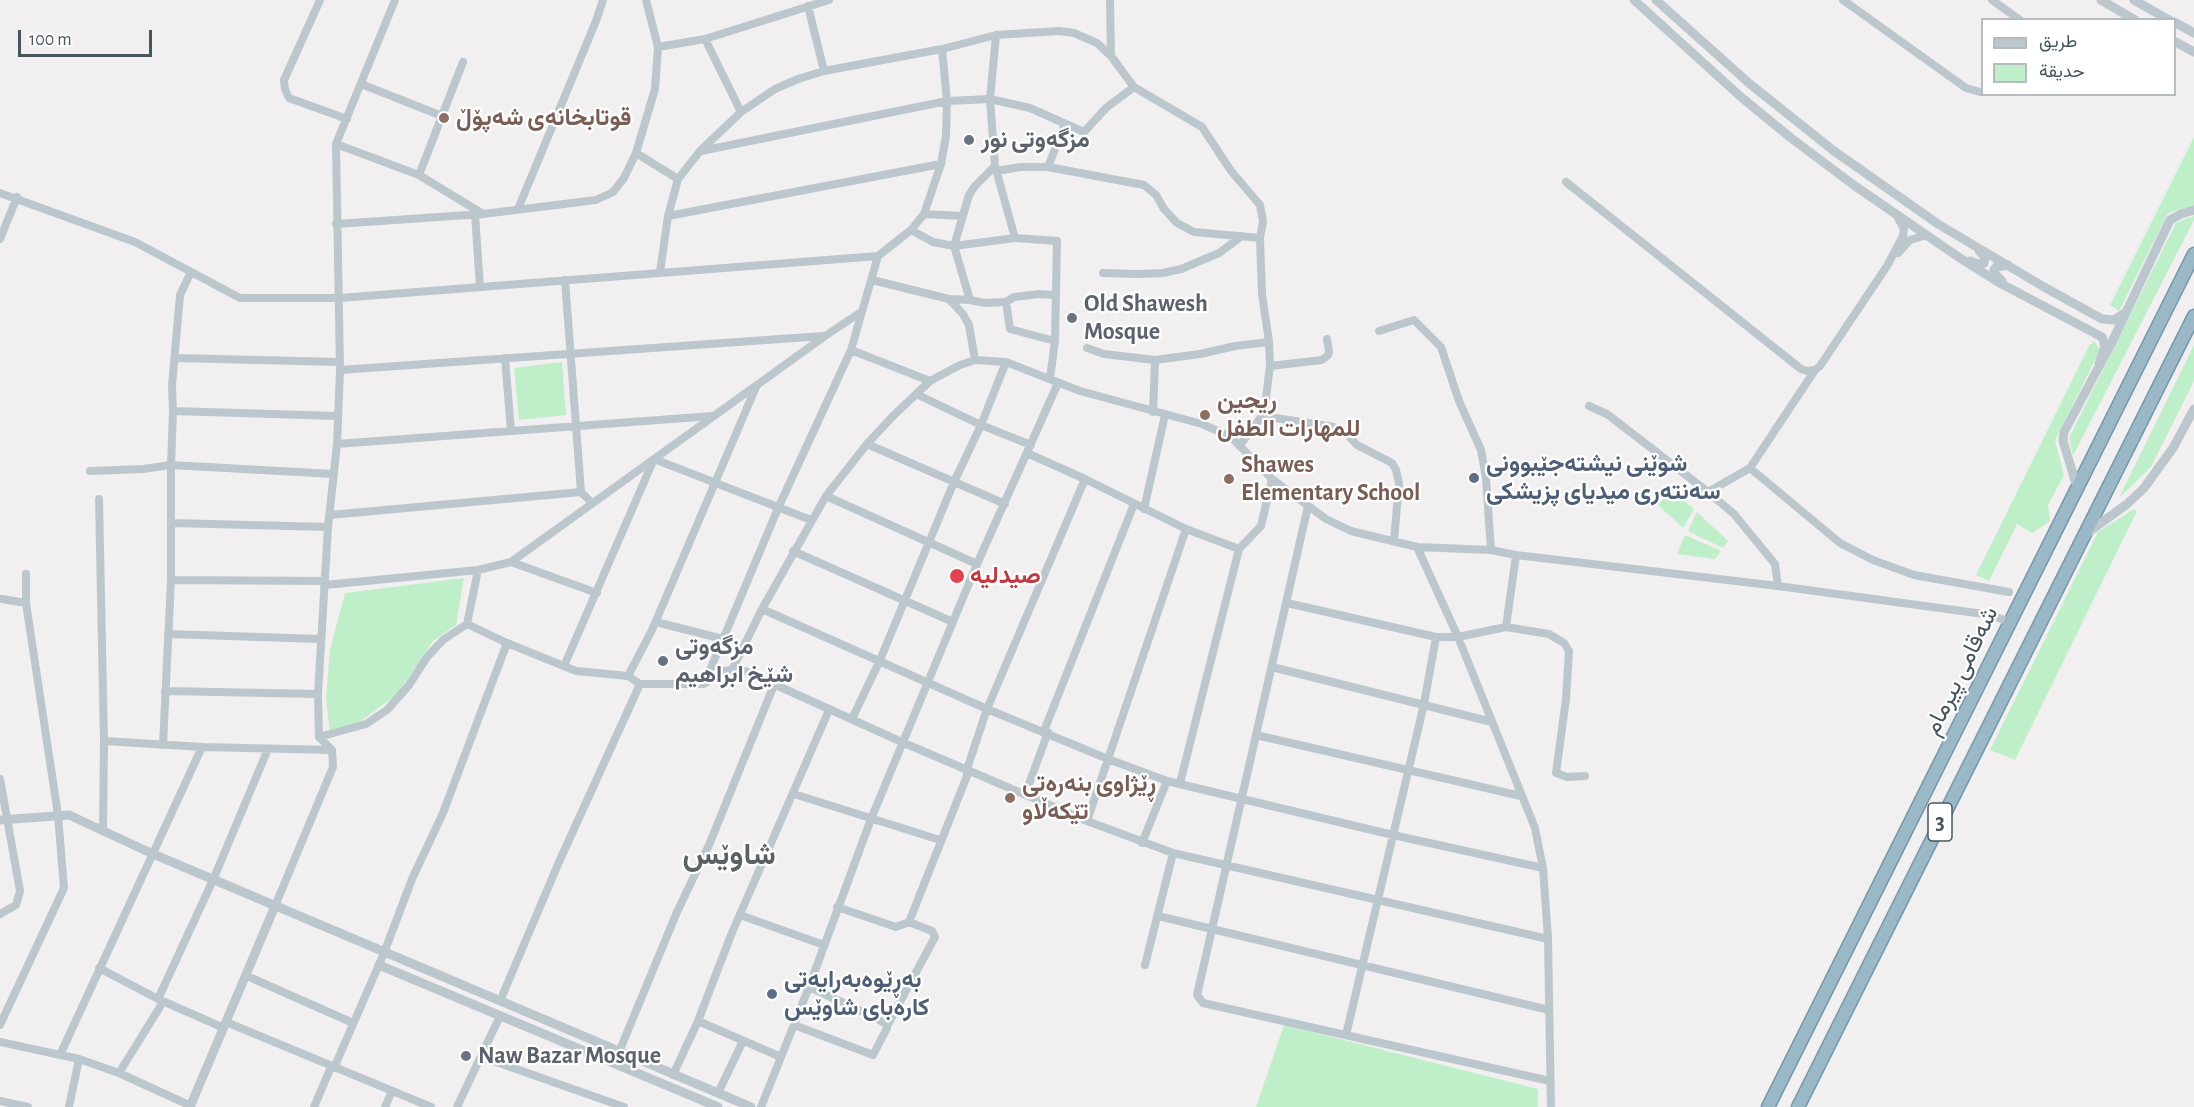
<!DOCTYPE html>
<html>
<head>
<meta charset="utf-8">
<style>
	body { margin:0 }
	#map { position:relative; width:2194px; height:1107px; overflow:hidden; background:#f2eff0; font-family:"Alegreya Sans",Vazirmatn,sans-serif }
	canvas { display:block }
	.legend { position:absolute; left:1981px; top:18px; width:195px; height:78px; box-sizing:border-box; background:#fff; border:2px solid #b5bbbe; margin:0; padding:8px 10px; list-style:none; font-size:18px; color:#47565d }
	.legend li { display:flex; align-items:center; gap:12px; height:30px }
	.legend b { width:30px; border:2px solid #b5bbbe }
	.scale { position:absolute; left:18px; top:30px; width:134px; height:27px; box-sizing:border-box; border:3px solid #47565d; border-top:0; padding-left:8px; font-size:18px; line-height:21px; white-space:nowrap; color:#47565d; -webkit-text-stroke:4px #fff; paint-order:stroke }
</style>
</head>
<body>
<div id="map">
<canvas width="2194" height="1107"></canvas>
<ul class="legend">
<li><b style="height:8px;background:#bbc7cc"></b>طريق</li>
<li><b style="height:16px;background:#beefc9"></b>حديقة</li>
</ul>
<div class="scale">100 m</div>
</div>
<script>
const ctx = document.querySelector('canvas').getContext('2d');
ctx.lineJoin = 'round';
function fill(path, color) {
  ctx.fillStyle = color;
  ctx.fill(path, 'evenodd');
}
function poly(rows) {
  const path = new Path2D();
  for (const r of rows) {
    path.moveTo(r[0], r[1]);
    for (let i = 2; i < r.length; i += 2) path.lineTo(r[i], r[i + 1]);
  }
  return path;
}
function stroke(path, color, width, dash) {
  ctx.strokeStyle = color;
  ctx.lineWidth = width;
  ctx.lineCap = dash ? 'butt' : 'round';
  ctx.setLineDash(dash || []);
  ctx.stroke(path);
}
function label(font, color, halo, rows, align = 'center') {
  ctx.font = font + ' "Alegreya Sans",Vazirmatn,sans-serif';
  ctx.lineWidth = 4.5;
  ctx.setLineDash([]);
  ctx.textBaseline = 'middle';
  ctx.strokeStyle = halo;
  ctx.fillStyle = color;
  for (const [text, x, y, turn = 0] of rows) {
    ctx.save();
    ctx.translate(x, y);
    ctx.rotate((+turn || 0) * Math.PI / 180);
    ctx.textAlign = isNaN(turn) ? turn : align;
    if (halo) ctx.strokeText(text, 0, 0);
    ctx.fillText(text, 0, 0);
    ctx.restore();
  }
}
const green = poly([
	[2194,137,2194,206,2170,212,2167,215,2119,311,2110,305],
	[2194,216,2194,220,2073,456,2069,438,2176,223],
	[2094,341,2100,350,2055,440,2064,475,2048,505,2050,521,2032,533,2017,524,1989,581,1976,575,2090,344,2092,344],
	[2194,345,2194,381,2151,467,2119,498],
	[562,362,566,415,519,420,514,368],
	[1671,490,1694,509,1683,528,1658,505],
	[2134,509,2137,511,2015,760,1990,750,2098,532],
	[1697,512,1728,541,1723,548,1688,531],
	[1685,535,1721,551,1715,559,1677,554],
	[464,578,456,625,433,641,397,694,357,724,330,732,326,698,330,650,345,593],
	[1284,1025,1538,1089,1538,1107,1256,1107]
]);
const minor = poly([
	[320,0,284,80,285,89,289,98,347,119],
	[1110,0,1111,56,1134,87,1202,127,1231,171,1260,205,1263,221,1260,238,1262,294,1269,342,1270,366,1266,397,1262,416,1240,445],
	[1843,0,1966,88,1980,92],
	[1992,0,2020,20],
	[808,6,824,71],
	[996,35,990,99,995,166,1015,238],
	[705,39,741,112],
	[658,47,705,39,829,0],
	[361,84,442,116],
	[336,144,419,175,483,214],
	[701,151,947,101,990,99,1030,108,1084,132,1106,108,1134,87],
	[636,153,678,179],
	[1048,167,1065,124],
	[997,171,1020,167,1048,167,1144,185,1156,195,1164,209,1177,223,1194,232,1260,238],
	[419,175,463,62],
	[1566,182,1801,369,1807,371,1815,370,1820,366,1887,266,1903,236,1904,229,1897,216],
	[0,193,135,242,240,298,340,298,878,256,911,230,924,214,941,164,946,136,947,101,942,49],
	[518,209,596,21,603,0],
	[475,214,480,287],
	[924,214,962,216],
	[668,216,941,164],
	[336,224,483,214,596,200,613,192,624,178,636,153,655,89,658,47,646,0],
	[911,230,933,242,954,246,1015,238,1057,241,1055,341,1050,378],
	[0,239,17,197],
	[1898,253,1910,240,1927,235],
	[660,272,668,216,678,179,700,151,741,112,775,89,798,79,824,71,942,49,996,35,1059,31,1074,33,1097,43,1111,56],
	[1103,273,1137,274,1163,273,1181,269,1219,253,1242,236],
	[565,280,581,492,592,503],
	[872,280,949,299,970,300,985,303,1006,302,1014,297,1039,294,1055,295],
	[949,299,963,314,969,325,975,360],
	[970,300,954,246,969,195,975,186,995,166],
	[1006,302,1010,329,1055,341],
	[1379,331,1414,320,1441,347,1459,401,1481,450,1486,478,1491,550],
	[1087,348,1104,354,1155,360,1200,354,1235,346,1269,342],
	[851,350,930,381],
	[175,358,340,362],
	[505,358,511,431],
	[1270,366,1322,360,1328,355,1329,352,1327,339],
	[340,370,823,336],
	[916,394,981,425,1031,445],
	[1589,406,1607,414,1708,492,1734,514,1775,564,1778,586],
	[173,411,338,416],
	[1153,412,1155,360],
	[1262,416,1334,427,1344,431,1357,445,1392,463,1396,470,1399,483,1394,541],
	[337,444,712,416],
	[867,444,1005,504],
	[1027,453,1085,479,1186,529,1239,549],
	[1750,468,1840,543,1873,560,1914,575,2009,592],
	[90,471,143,469,171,465,173,411,172,386,180,295,191,272],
	[1708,492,1750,468,1815,370],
	[826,496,977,564],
	[99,499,104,741,103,830],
	[1308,506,1197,995,1203,1003,1550,1081],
	[1144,509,1165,415],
	[330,515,581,492],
	[172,523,328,527],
	[1417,547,1458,637,1535,828,1543,868,1548,939,1551,1107],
	[793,551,953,622],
	[511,562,597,593],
	[478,570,467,624,507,643,576,671,628,676,640,684],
	[171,580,325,581],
	[325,585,478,570,511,562,825,336,861,312],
	[2,599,26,603],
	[1287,603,1436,637,1458,637,1506,627,1549,634,1564,643,1569,651,1566,699,1556,773,1567,777,1585,776],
	[762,609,987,709,1108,759,1167,781,1393,835,1543,868],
	[656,622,723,639],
	[1506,627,1516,555],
	[168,634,321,639],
	[564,666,654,459,811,520],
	[1272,667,1492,722],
	[732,670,745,671,904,743,1087,821,1173,853,1548,939],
	[628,676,652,630,756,387],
	[705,682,779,506,851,350,878,256],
	[165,691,318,694],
	[852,719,880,660,954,482,981,425,1006,362],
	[1044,731,1134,504],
	[1256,735,1521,796],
	[319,737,366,724,387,710,409,685,427,657,443,640,467,624],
	[104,741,202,747,332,750],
	[163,745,171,580,171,465,334,474],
	[0,779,20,891,16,905,0,914],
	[1180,783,1239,549,1261,526,1272,479],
	[794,794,940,840],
	[1025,795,1048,732],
	[1087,821,1186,529],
	[1142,843,1167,781],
	[275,906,333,767,332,750,319,737,318,694,328,527,337,444,340,370,336,144,395,0],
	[837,907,896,927,909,922,967,776,967,769,987,709,1085,479],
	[740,915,824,945],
	[1158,916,1549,1010],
	[1145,965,1173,853],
	[99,968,158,999,224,1028],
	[247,976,353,1023],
	[158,999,213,880,268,749],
	[500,1001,559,862,640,684,704,684,723,671,732,670,762,609,826,496,867,444,893,416,930,381,960,365,975,360,1006,362,1080,391,1202,424,1231,437,1272,479,1326,519,1351,531,1417,547,1491,550,1516,555,1778,586,1991,615,2009,622],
	[698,1021,781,1057],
	[226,1022,431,1107],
	[0,1025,64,888,58,815,26,603,26,574],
	[794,1025,873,1055,887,1028,886,1024,874,1017,809,987],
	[887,1026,935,937,932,931,909,922],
	[1346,1035,1424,704,1436,637],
	[0,1042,79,1059,69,1107],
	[619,1052,677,912,709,845,774,685],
	[60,1055,202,747],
	[482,1057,624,1107],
	[79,1059,119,1073,191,1106],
	[334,1068,384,953,412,879,443,813,507,643],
	[119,1073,163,1002],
	[673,1075,698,1021,731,935,829,710],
	[718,1093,743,1041],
	[0,1101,28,1107],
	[314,1107,331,1067],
	[385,1107,392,1091],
	[457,1107,500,1016],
	[761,1107,809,987,871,819,977,564,1058,383]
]);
const tertiary = poly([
	[1634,0,1741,97,1791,138,1855,186,1960,258,1998,282,2102,337,2105,346,2099,364],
	[1656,0,1750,84,1834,151,1938,224,2044,287,2102,319,2114,320,2126,312],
	[2101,0,2135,20],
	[2134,0,2169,20],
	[2174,22,2194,33],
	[2174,41,2194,52],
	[1970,261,1977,264,1984,263,1985,257,1979,251],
	[2002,281,1995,274,1994,270,1996,267,2008,265],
	[2077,487,2063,441,2064,432,2111,344,2170,220,2181,214,2194,210],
	[2086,534,2127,504,2144,488,2173,448,2194,409],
	[0,820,69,815,153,854,751,1107],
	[379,965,718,1107],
	[190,1107,275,906]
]);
const trunk = poly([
	[1768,1107,2194,254],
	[1798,1107,2194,316]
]);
const markers = [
	[444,118,6,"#8d6e63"],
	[969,140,6,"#6b7280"],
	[1072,318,6,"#6b7280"],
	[1205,415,6,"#8d6e63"],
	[1474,478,6,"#5c6f8a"],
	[1229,479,6,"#8d6e63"],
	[957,576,8,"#e0444e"],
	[663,661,6,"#6b7280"],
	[1010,798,6,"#8d6e63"],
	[772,994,6,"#5c6f8a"],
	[466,1056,6,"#6b7280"]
];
const shields = [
	[1940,822,24]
];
const shieldNames = [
	["3",1940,822]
];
const educationNames = [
	["قوتابخانەی شەپۆڵ",456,118],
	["ريجين",1217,401],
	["للمهارات الطفل",1217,429],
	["Shawes",1241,465],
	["Elementary School",1241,493],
	["ڕێژاوی بنەرەتی",1022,784],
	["تێکەڵاو",1022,812]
];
const worshipNames = [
	["مزگەوتی نور",981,140],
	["Old Shawesh",1084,304],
	["Mosque",1084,332],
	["مزگەوتی",675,647],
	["شێخ ابراهیم",675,675],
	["Naw Bazar Mosque",478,1056]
];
const serviceNames = [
	["شوێنی نیشتەجێبوونی",1486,464],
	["سەنتەری میدیای پزیشکی",1486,492],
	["بەڕێوەبەرایەتی",784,980],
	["کارەبای شاوێس",784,1008]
];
const healthNames = [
	["صیدلیە",970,576]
];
const streetNames = [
	["شەقامی پیرمام",1961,671,-64]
];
const districtNames = [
	["شاوێس",729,855]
];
fill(green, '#beefc9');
stroke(trunk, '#7296aa', 15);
stroke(minor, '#bbc7cc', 8);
stroke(tertiary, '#bbc7cc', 9);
stroke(trunk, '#9bb8c6', 12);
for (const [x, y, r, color] of markers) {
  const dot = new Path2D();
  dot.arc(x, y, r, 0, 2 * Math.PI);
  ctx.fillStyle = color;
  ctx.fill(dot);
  stroke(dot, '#fff', 2);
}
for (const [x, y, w] of shields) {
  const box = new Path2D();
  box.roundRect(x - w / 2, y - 19, w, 38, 4.5);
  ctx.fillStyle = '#fff';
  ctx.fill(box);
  stroke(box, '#47565d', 1.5);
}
label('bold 22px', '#47565d', null, shieldNames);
label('bold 24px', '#785e54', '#fff', educationNames, 'left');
label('bold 24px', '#5b616d', '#fff', worshipNames, 'left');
label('bold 24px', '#4e5e75', '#fff', serviceNames, 'left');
label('bold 24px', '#be3a42', '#fff', healthNames, 'left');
label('24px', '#47565d', '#fff', streetNames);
label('bold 30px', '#5c6164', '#fff', districtNames);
</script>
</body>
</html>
